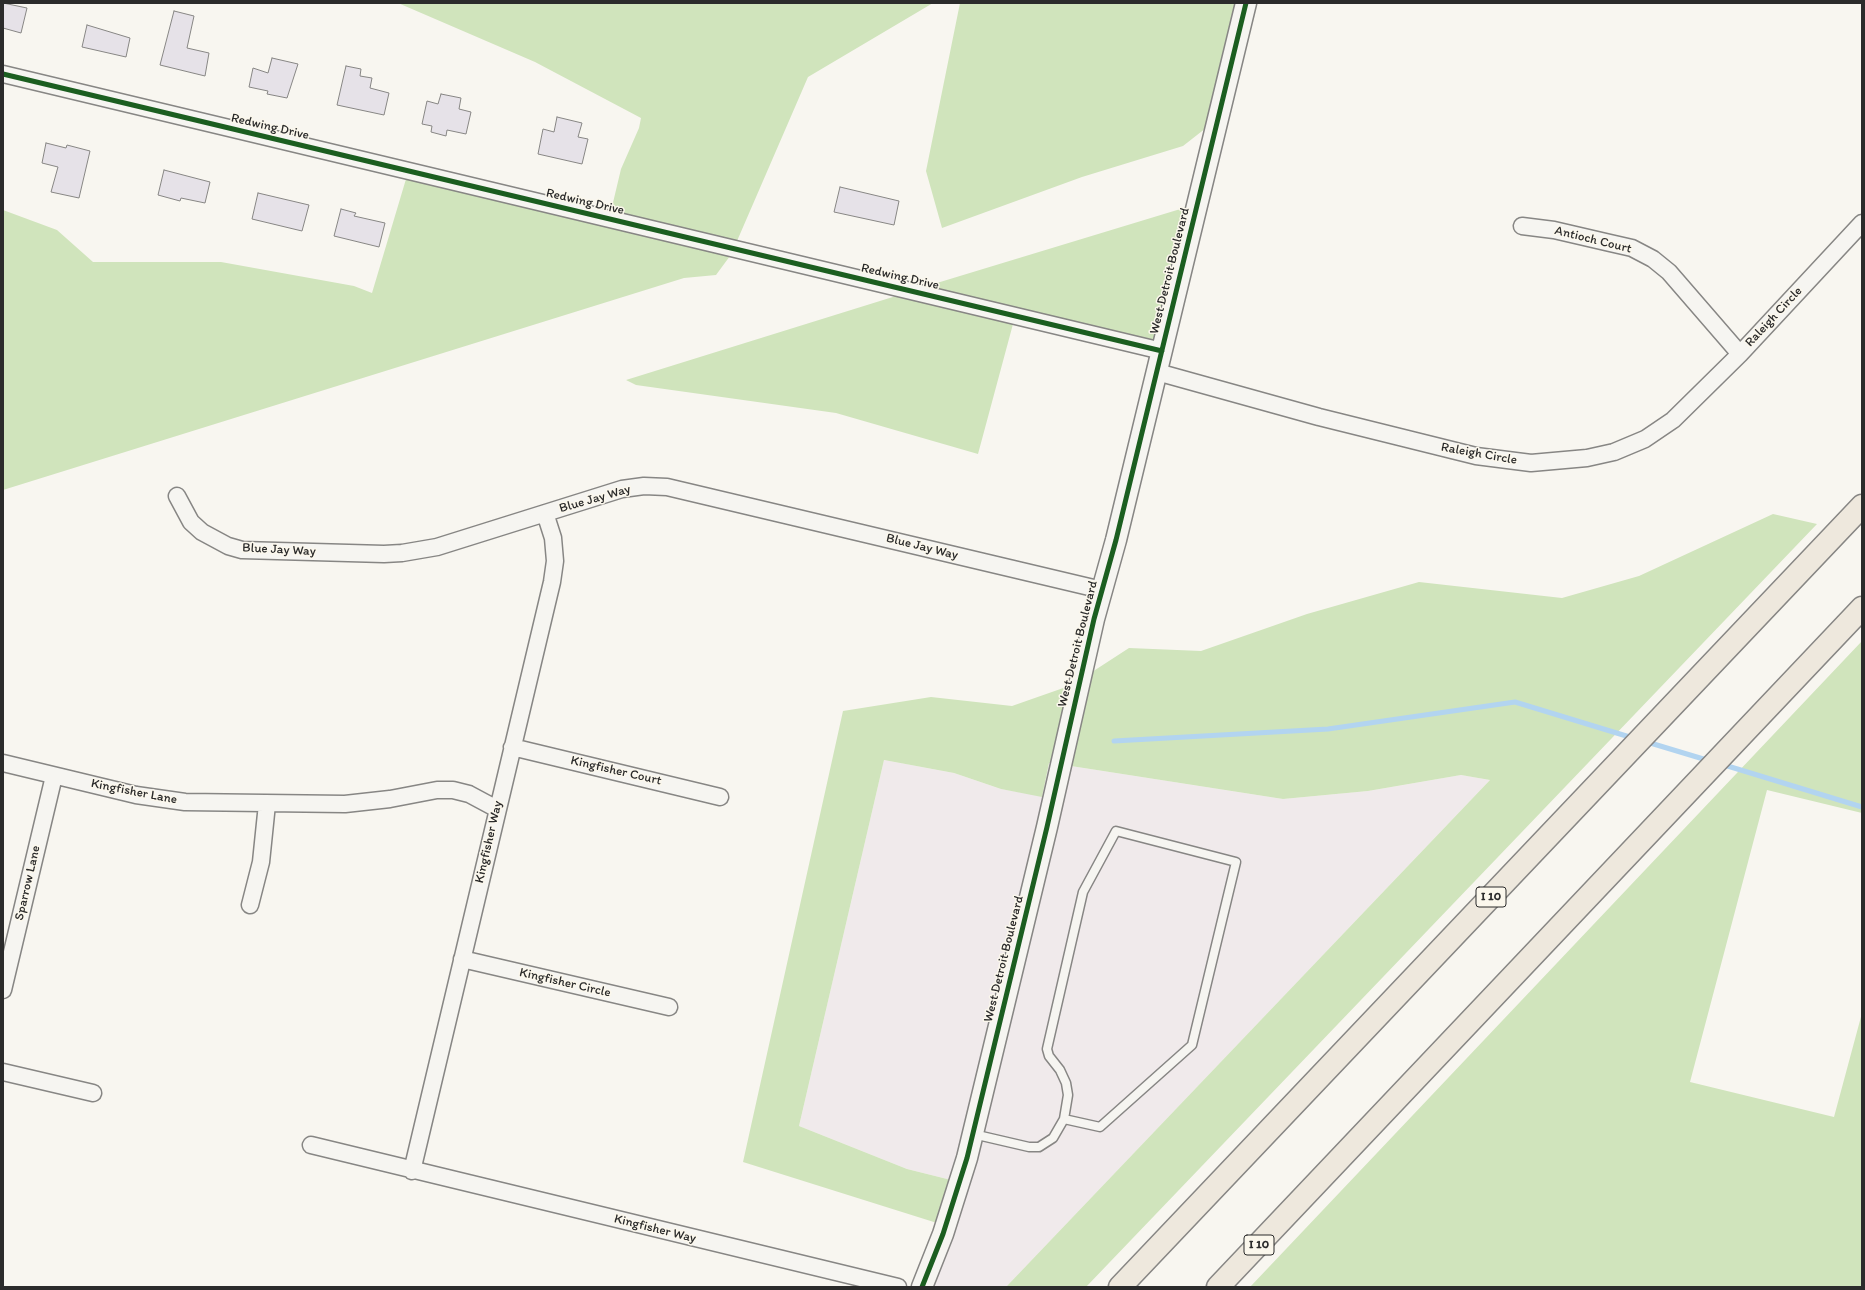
<!DOCTYPE html>
<html>
<head>
<meta charset="utf-8">
<style>
	body { margin:0 }
	#map { position:relative; width:1865px; height:1290px; overflow:hidden; background:#f8f6f0; font-family:Itim,sans-serif }
	canvas { display:block }
	.frame { position:absolute; inset:0; border:4px solid #2b2b2b; pointer-events:none }
</style>
</head>
<body>
<div id="map">
<canvas width="1865" height="1290"></canvas>
<div class="frame"></div>
</div>
<script>
const ctx = document.querySelector('canvas').getContext('2d');
ctx.lineJoin = 'round';
function fill(path, color) {
  ctx.fillStyle = color;
  ctx.fill(path, 'evenodd');
}
function poly(rows) {
  const path = new Path2D();
  for (const r of rows) {
    path.moveTo(r[0], r[1]);
    for (let i = 2; i < r.length; i += 2) path.lineTo(r[i], r[i + 1]);
  }
  return path;
}
function stroke(path, color, width, dash) {
  ctx.strokeStyle = color;
  ctx.lineWidth = width;
  ctx.lineCap = dash ? 'butt' : 'round';
  ctx.setLineDash(dash || []);
  ctx.stroke(path);
}
function label(font, color, halo, rows, align = 'center') {
  ctx.font = font + ' Itim,sans-serif';
  ctx.lineWidth = 3;
  ctx.setLineDash([]);
  ctx.textBaseline = 'middle';
  ctx.strokeStyle = halo;
  ctx.fillStyle = color;
  for (const [text, x, y, turn = 0] of rows) {
    ctx.save();
    ctx.translate(x, y);
    ctx.rotate((+turn || 0) * Math.PI / 180);
    ctx.textAlign = isNaN(turn) ? turn : align;
    if (halo) ctx.strokeText(text, 0, 0);
    ctx.fillText(text, 0, 0);
    ctx.restore();
  }
}
const built = poly([
	[884,760,954,773,1001,789,1042,796,1049,763,1052,763,951,1180,907,1169,799,1126],
	[1071,766,1283,799,1368,791,1461,775,1490,780,1006,1287,932,1287,952,1237,976,1161]
]);
const green = poly([
	[398,3,933,3,808,77,737,241,611,211,621,169,639,128,641,118,535,62],
	[960,3,1236,3,1206,128,1183,146,1082,177,942,228,926,171],
	[406,179,730,256,716,275,684,278,3,490,3,210,57,230,93,262,221,262,354,286,372,293],
	[1187,207,1154,340,927,286],
	[896,296,1013,324,978,454,836,413,636,385,626,380],
	[1773,514,1817,524,1086,1287,1006,1287,1490,780,1461,775,1368,791,1283,799,1071,766,1092,672,1129,648,1201,651,1307,614,1419,582,1562,598,1639,576],
	[1862,641,1862,813,1767,790,1690,1082,1834,1117,1862,1013,1862,1287,1250,1287],
	[1069,686,1052,763,1049,763,1042,797,1001,789,954,773,884,760,799,1126,907,1169,951,1180,937,1223,743,1162,843,711,931,697,1012,706]
]);
const stream = poly([
	[1114,741,1328,729,1515,702,1633,738],
	[1647,742,1710,761],
	[1721,764,1862,807]
]);
const building = poly([
	[3,3,27,8,21,33,3,28,3,3],
	[174,11,194,16,187,48,209,53,205,76,160,65,174,11],
	[87,25,130,38,126,57,82,47,87,25],
	[272,58,298,64,287,98,267,94,268,91,249,87,253,68,268,73,272,58],
	[346,66,361,69,360,76,372,78,370,88,389,93,384,115,337,105,346,66],
	[441,94,461,98,459,109,471,112,466,134,447,130,446,136,431,132,432,126,422,124,427,101,438,104,441,94],
	[557,117,582,123,578,137,588,139,582,164,538,154,543,129,554,132,557,117],
	[46,143,66,148,67,145,90,151,79,198,51,192,58,167,42,163,46,143],
	[164,170,210,182,205,203,181,198,180,201,158,195,164,170],
	[840,187,899,201,894,225,834,212,840,187],
	[258,193,309,205,302,231,252,219,258,193],
	[341,209,356,213,354,216,385,223,379,247,334,236,341,209]
]);
const service = poly([
	[973,1134,1029,1147,1039,1147,1053,1138,1064,1119,1068,1095,1066,1083,1060,1070,1049,1056,1047,1049,1083,892,1116,831,1236,862,1192,1045,1100,1127,1064,1119]
]);
const minor = poly([
	[3,74,1162,351],
	[1522,226,1554,230,1610,243,1632,248,1653,259,1669,272,1740,354],
	[1157,372,1319,417,1476,456,1531,463,1587,458,1614,452,1645,439,1673,420,1740,354,1862,223],
	[177,496,191,522,202,532,228,546,242,550,384,554,402,553,437,547,622,489,644,486,667,487,1102,590],
	[512,747,720,797],
	[3,763,136,795,185,802,345,804,390,799,437,790,453,790,469,794,497,809],
	[250,905,261,862,267,804],
	[462,959,669,1007],
	[3,990,54,776],
	[3,1072,93,1093],
	[311,1145,898,1287],
	[412,1171,552,582,555,561,553,538,545,513]
]);
const tertiary = poly([
	[922,1287,943,1234,967,1158,1047,827,1094,619,1116,540,1246,3]
]);
const motorway = poly([
	[1120,1287,1862,506],
	[1218,1287,1862,608]
]);
const cycleway = poly([
	[3,74,1162,351],
	[922,1287,943,1234,967,1158,1047,827,1094,619,1116,540,1246,3]
]);
const shields = [
	[1491,897,30],
	[1259,1245,30]
];
const shieldNames = [
	["I 10",1491,897],
	["I 10",1259,1245]
];
const streetNames = [
	["Redwing Drive",270,127,13],
	["Redwing Drive",585,202,13],
	["Antioch Court",1593,240,14],
	["West Detroit Boulevard",1170,271,-76],
	["Redwing Drive",900,277,13],
	["Raleigh Circle",1774,317,-47],
	["Raleigh Circle",1479,454,10],
	["Blue Jay Way",595,499,-16],
	["Blue Jay Way",922,547,14],
	["Blue Jay Way",279,550,3],
	["West Detroit Boulevard",1078,644,-76],
	["Kingfisher Court",616,771,13],
	["Kingfisher Lane",134,792,11],
	["Kingfisher Way",489,842,-77],
	["Sparrow Lane",28,883,-77],
	["West Detroit Boulevard",1004,959,-76],
	["Kingfisher Circle",565,983,13],
	["Kingfisher Way",655,1229,14]
];
fill(built, '#f0eaeb');
fill(green, '#d0e4bc');
stroke(stream, '#b2d4f0', 5);
fill(building, '#e6e2e8');
stroke(building, '#878684', 1);
stroke(service, '#878684', 11);
stroke(minor, '#878684', 19);
stroke(tertiary, '#878684', 23);
stroke(motorway, '#878684', 25);
stroke(service, '#f6f5f1', 8);
stroke(minor, '#f6f5f1', 16);
stroke(tertiary, '#f6f5f1', 20);
stroke(motorway, '#eee8dd', 22);
stroke(cycleway, '#1b5e20', 5);
for (const [x, y, w] of shields) {
  const box = new Path2D();
  box.roundRect(x - w / 2, y - 10, w, 20, 3);
  ctx.fillStyle = '#fbf7ec';
  ctx.fill(box);
  stroke(box, '#2b2b2b', 1);
}
label('bold 12px', '#2b2b2b', null, shieldNames);
label('13px', '#2b2b2b', '#fbf7ec', streetNames);
</script>
</body>
</html>
